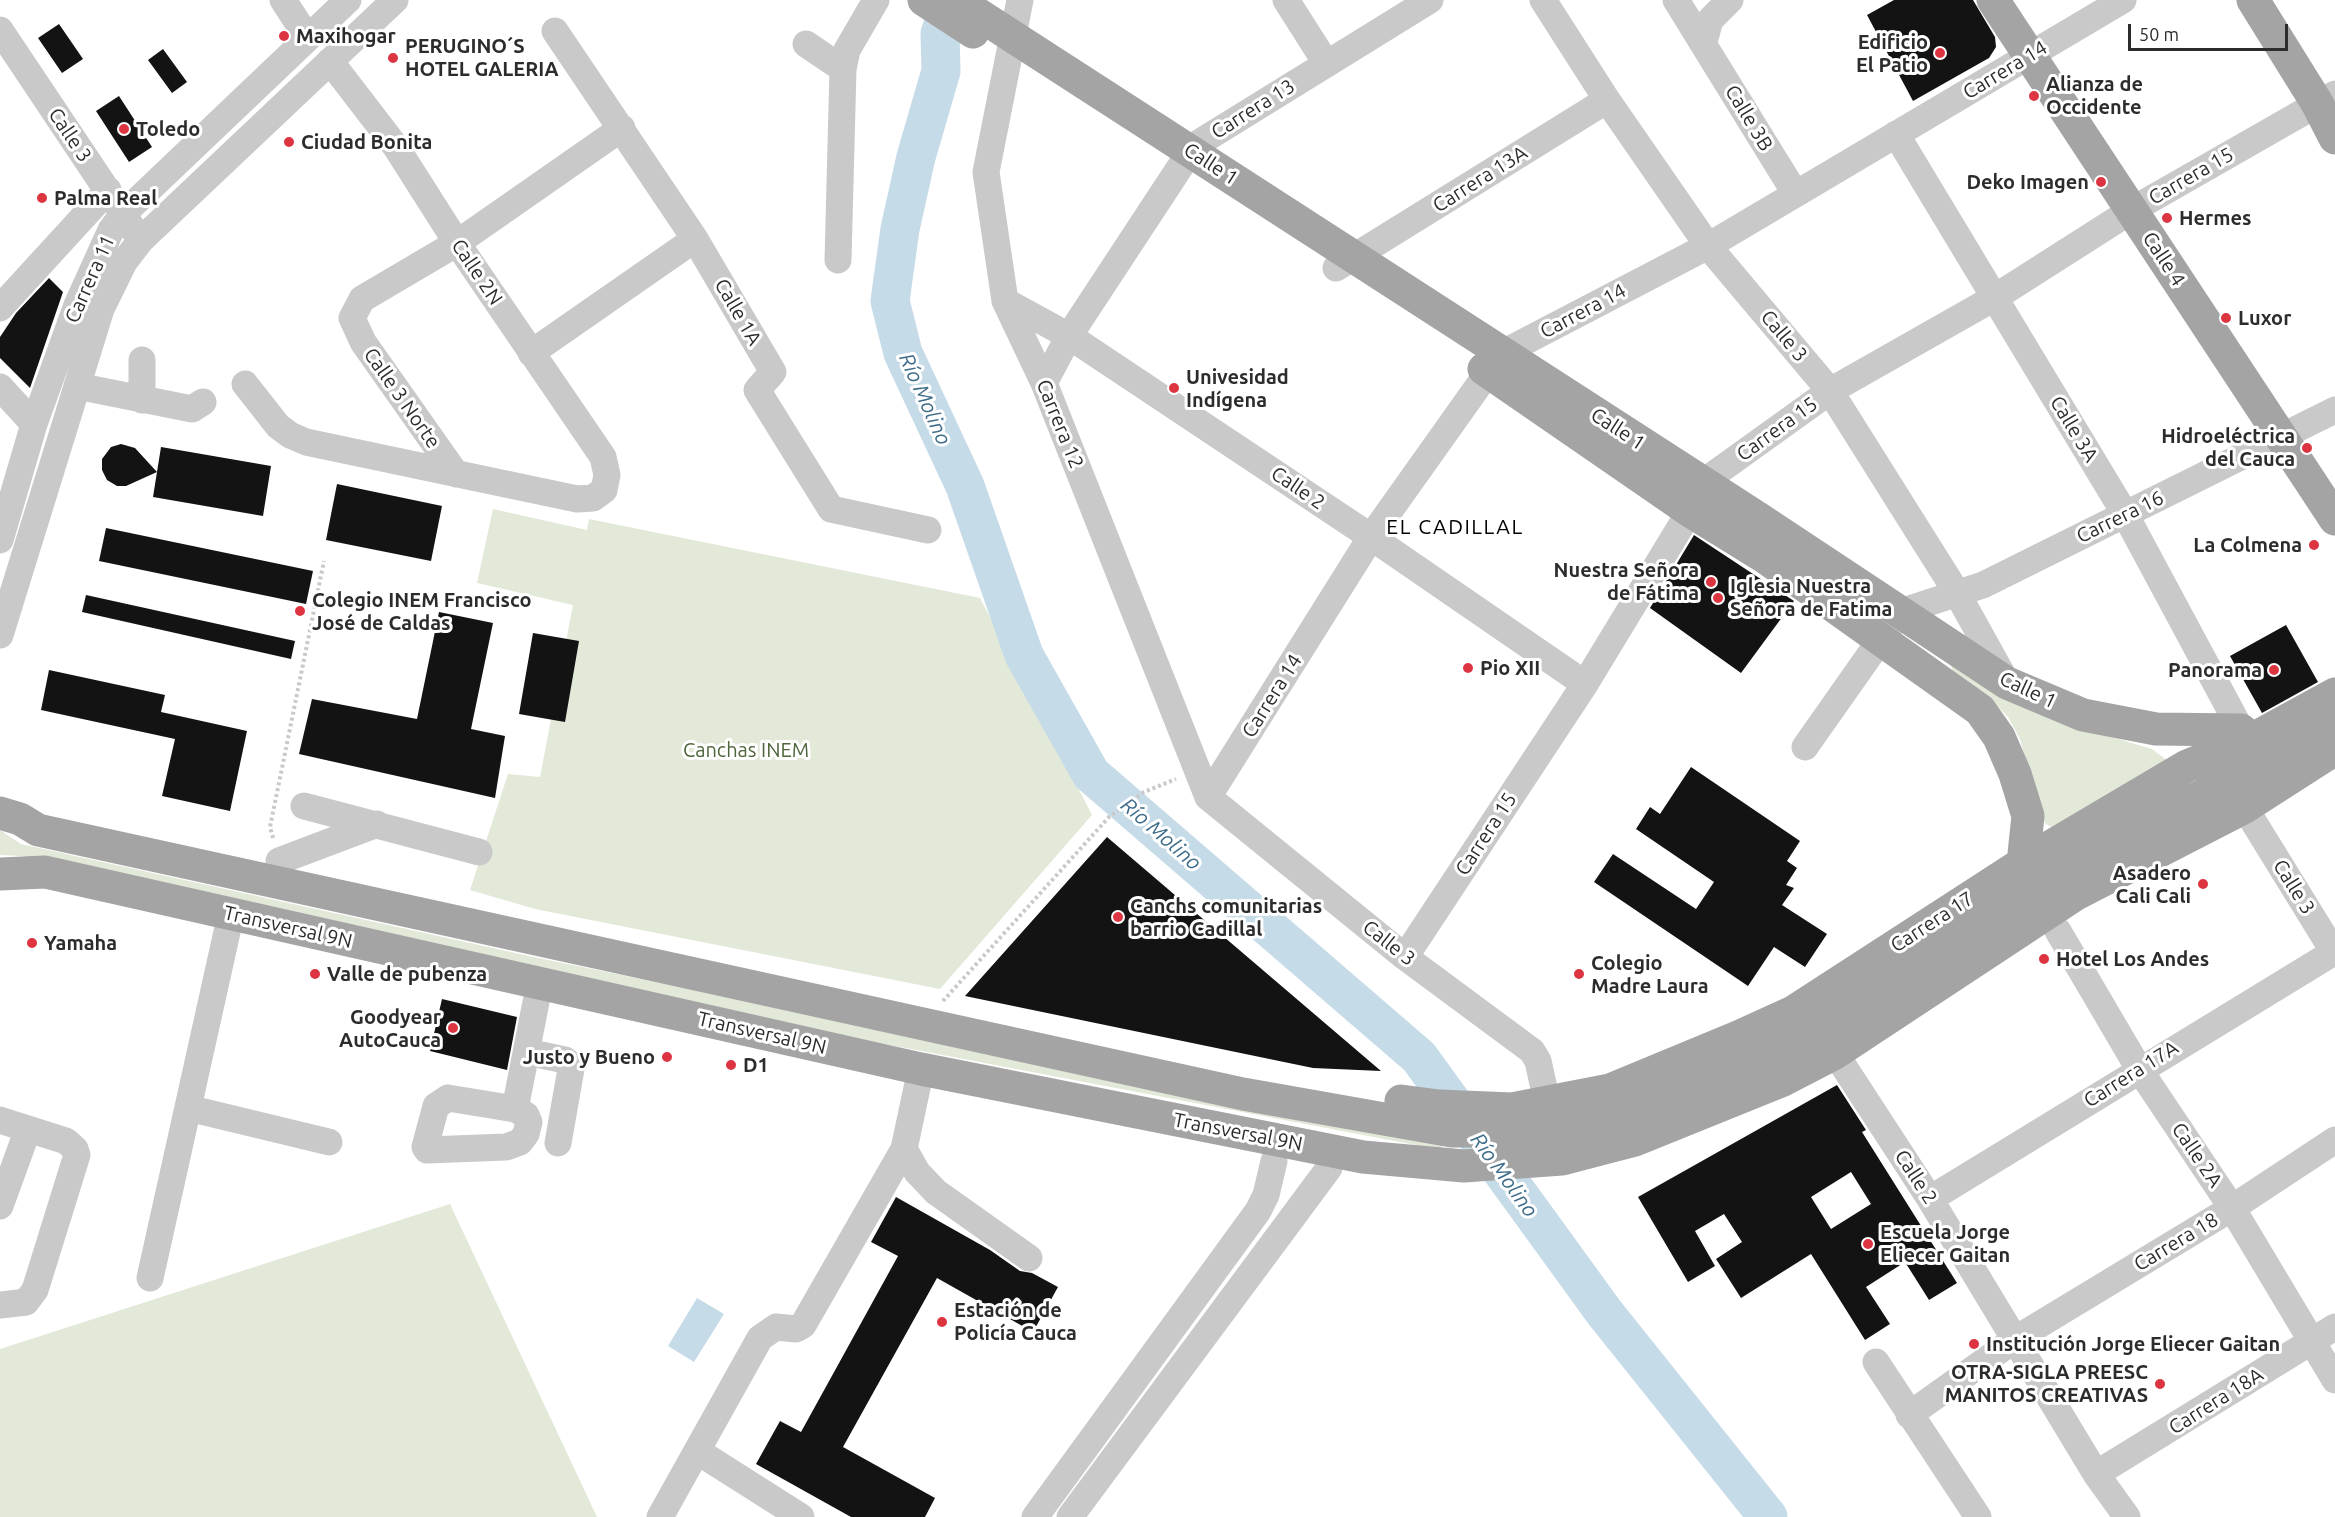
<!DOCTYPE html>
<html>
<head>
<meta charset="utf-8">
<style>
	body { margin:0 }
	#map { position:relative; width:2335px; height:1517px; overflow:hidden; background:#fff; font-family:Ubuntu,sans-serif }
	canvas { display:block }
	.scale { position:absolute; left:2128px; top:24px; width:160px; height:27px; box-sizing:border-box; border:3px solid #2c2c2c; border-top:0; padding-left:8px; font-size:18px; line-height:21px; white-space:nowrap; color:#2c2c2c; -webkit-text-stroke:4px #fff; paint-order:stroke }
</style>
</head>
<body>
<div id="map">
<canvas width="2335" height="1517"></canvas>
<div class="scale">50 m</div>
</div>
<script>
const ctx = document.querySelector('canvas').getContext('2d');
ctx.lineJoin = 'round';
function fill(path, color) {
  ctx.fillStyle = color;
  ctx.fill(path, 'evenodd');
}
function poly(rows) {
  const path = new Path2D();
  for (const r of rows) {
    path.moveTo(r[0], r[1]);
    for (let i = 2; i < r.length; i += 2) path.lineTo(r[i], r[i + 1]);
  }
  return path;
}
function stroke(path, color, width, dash) {
  ctx.strokeStyle = color;
  ctx.lineWidth = width;
  ctx.lineCap = dash ? 'butt' : 'round';
  ctx.setLineDash(dash || []);
  ctx.stroke(path);
}
function label(font, color, halo, rows, align = 'center') {
  ctx.font = font + ' Ubuntu,sans-serif';
  ctx.lineWidth = 6;
  ctx.setLineDash([]);
  ctx.textBaseline = 'middle';
  ctx.strokeStyle = halo;
  ctx.fillStyle = color;
  for (const [text, x, y, turn = 0] of rows) {
    ctx.save();
    ctx.translate(x, y);
    ctx.rotate((+turn || 0) * Math.PI / 180);
    ctx.textAlign = isNaN(turn) ? turn : align;
    if (halo) ctx.strokeText(text, 0, 0);
    ctx.fillText(text, 0, 0);
    ctx.restore();
  }
}
const green = poly([
	[493,509,587,530,589,519,980,598,1092,815,940,989,535,909,470,890,508,774,540,777,573,605,477,583],
	[1950,662,2108,736,2152,749,2168,761,2052,827,2046,824,2041,817,2020,739,2008,717,1983,692,1953,672],
	[0,830,21,844,529,956,816,1015,1442,1137,1442,1150,811,1030,277,916,22,856,0,855],
	[450,1204,597,1517,0,1517,0,1349]
]);
const water = poly([
	[697,1298,724,1314,694,1362,668,1346]
]);
const river = poly([
	[954,0,940,33,941,71,916,157,900,229,890,301,903,353,965,486,1024,655,1091,774,1419,1057,1604,1312,1768,1517]
]);
const building = poly([
	[1894,0,1973,0,1995,37,1996,47,1989,58,1913,101,1867,15],
	[59,24,83,59,62,73,38,38],
	[163,49,187,82,172,93,148,60],
	[119,96,152,147,129,162,96,111],
	[49,278,63,292,30,388,0,358,0,337,16,313],
	[121,444,135,448,157,472,126,486,117,486,107,480,102,470,102,459,111,447],
	[161,447,271,466,263,516,153,497],
	[337,484,442,506,431,561,326,540],
	[106,528,313,571,306,604,99,561],
	[1694,535,1794,601,1741,673,1650,608],
	[86,595,295,641,291,659,82,612],
	[439,612,493,623,471,729,505,736,495,798,299,754,312,699,417,719],
	[2286,625,2318,682,2262,713,2230,656],
	[533,633,579,641,565,722,519,714],
	[49,670,165,695,161,712,247,731,230,811,162,796,175,739,41,710],
	[1691,767,1800,841,1787,861,1797,868,1786,885,1794,888,1782,905,1827,934,1805,967,1774,947,1748,986,1594,882,1613,854,1696,909,1714,882,1636,829,1650,807,1660,814],
	[1107,837,1381,1071,1313,1068,965,996],
	[442,999,517,1017,507,1070,430,1051],
	[1837,1085,1866,1130,1862,1132,1957,1283,1929,1300,1905,1262,1866,1287,1890,1324,1865,1340,1811,1254,1741,1298,1716,1259,1742,1242,1724,1214,1695,1231,1715,1266,1688,1282,1638,1197],
	[1851,1172,1871,1204,1831,1229,1811,1197],
	[896,1197,990,1250,1020,1271,1032,1273,1058,1287,1033,1332,937,1278,843,1447,935,1498,925,1517,851,1517,756,1464,780,1421,801,1432,898,1256,871,1242]
]);
const path = poly([
	[273,838,270,827,324,561],
	[943,1001,1109,817,1144,792,1176,779]
]);
const minor = poly([
	[283,0,307,37],
	[1020,0,986,172,1005,301,1044,383,1208,797,1405,957,1532,1051,1538,1061,1547,1102],
	[1286,0,1326,63],
	[1543,0,1607,100,1708,246,1830,391,1957,593,2007,683],
	[1676,0,1795,193],
	[0,30,133,229],
	[555,31,695,239,773,372,757,390,831,509,928,530],
	[1704,42,1710,20,1730,0],
	[806,44,843,69],
	[1896,134,2125,514,2241,730],
	[838,260,843,69,847,50,876,0],
	[1336,268,1607,100],
	[1005,301,1069,336,1371,537,1585,684],
	[0,308,108,190],
	[531,353,695,239],
	[1044,383,1069,336,1182,164,1189,149,1430,0],
	[245,384,278,426,290,435,306,442,577,499,593,498,604,490,607,475,603,457,457,243,396,147,330,61],
	[77,386,192,409,203,402],
	[0,387,34,424],
	[142,400,142,360],
	[456,474,363,342,352,318,362,299,457,243,622,128],
	[0,540,34,424,77,305,111,230,123,214,348,0],
	[0,635,101,309,124,262,141,240,395,0],
	[1805,747,1900,612,1983,585,2335,410],
	[1208,797,1371,537,1501,354,1708,246,2123,0],
	[304,806,479,852],
	[2253,821,2335,954],
	[279,861,377,824],
	[2058,931,2139,1069,2232,1208,2335,1380],
	[1405,957,1585,684,1690,511,1702,483,1830,391,1994,298,2132,210,2335,94],
	[527,1052,565,1060,569,1063,571,1069,558,1143],
	[1835,1053,1930,1199,2096,1474,2127,1517],
	[448,1098,515,1109,526,1115,529,1122,526,1134,520,1142,506,1147,427,1150,425,1147,436,1106,448,1098],
	[188,1108,329,1142],
	[515,1109,536,1002],
	[0,1120,66,1141,75,1149,77,1155,35,1290,26,1302,0,1305],
	[904,1149,917,1172,936,1192,1029,1258],
	[1930,1199,2334,952],
	[0,1206,28,1129],
	[150,1278,231,914],
	[1876,1362,1978,1517],
	[1909,1415,2014,1340,2232,1208,2335,1140],
	[697,1451,801,1517],
	[2096,1474,2335,1327],
	[660,1517,760,1338,776,1327,796,1329,803,1325,904,1149,921,1069],
	[1035,1517,1258,1211,1266,1195,1274,1161],
	[1070,1517,1329,1168]
]);
const major = poly([
	[924,0,973,32],
	[956,0,1758,518,2007,683,2083,715,2156,729,2241,730,2251,740],
	[1993,0,2335,519],
	[2253,0,2317,103,2335,138],
	[1484,369,1690,511,1766,558,1980,710,1999,737,2015,774,2028,816,2023,863],
	[0,813,20,819,38,830,1243,1094,1452,1131,1510,1131,1557,1127,1630,1108,1767,1051,1812,1029,2065,872,2335,722],
	[0,874,45,872,921,1069,1363,1157,1464,1166,1562,1159,1604,1148,1635,1140,1781,1081,1835,1053,2076,894,2245,807,2335,749],
	[1401,1101,1439,1106,1512,1109,1610,1090,1738,1037,1793,1012,2023,863,2187,766,2251,740,2335,694]
]);
const markers = [
	[284,36,6,"#dc3541"],
	[1940,53,6,"#dc3541"],
	[393,58,6,"#dc3541"],
	[2034,96,6,"#dc3541"],
	[124,129,6,"#dc3541"],
	[289,142,6,"#dc3541"],
	[2101,182,6,"#dc3541"],
	[42,198,6,"#dc3541"],
	[2167,218,6,"#dc3541"],
	[2226,318,6,"#dc3541"],
	[1174,388,6,"#dc3541"],
	[2307,448,6,"#dc3541"],
	[2314,545,6,"#dc3541"],
	[1711,582,6,"#dc3541"],
	[1718,598,6,"#dc3541"],
	[300,611,6,"#dc3541"],
	[1468,668,6,"#dc3541"],
	[2274,670,6,"#dc3541"],
	[2203,884,6,"#dc3541"],
	[1118,917,6,"#dc3541"],
	[32,943,6,"#dc3541"],
	[2044,959,6,"#dc3541"],
	[315,974,6,"#dc3541"],
	[1579,974,6,"#dc3541"],
	[453,1028,6,"#dc3541"],
	[667,1057,6,"#dc3541"],
	[731,1065,6,"#dc3541"],
	[1868,1244,6,"#dc3541"],
	[942,1322,6,"#dc3541"],
	[1974,1344,6,"#dc3541"],
	[2160,1384,6,"#dc3541"]
];
const poiNames = [
	["Maxihogar",296,36],
	["Edificio",1928,42,"right"],
	["El Patio",1928,65,"right"],
	["PERUGINO´S",405,46],
	["HOTEL GALERIA",405,69],
	["Alianza de",2046,84],
	["Occidente",2046,107],
	["Toledo",136,129],
	["Ciudad Bonita",301,142],
	["Deko Imagen",2089,182,"right"],
	["Palma Real",54,198],
	["Hermes",2179,218],
	["Luxor",2238,318],
	["Univesidad",1186,377],
	["Indígena",1186,400],
	["Hidroeléctrica",2295,436,"right"],
	["del Cauca",2295,459,"right"],
	["La Colmena",2302,545,"right"],
	["Nuestra Señora",1699,570,"right"],
	["de Fátima",1699,593,"right"],
	["Iglesia Nuestra",1730,586],
	["Señora de Fatima",1730,609],
	["Colegio INEM Francisco",312,600],
	["José de Caldas",312,623],
	["Pio XII",1480,668],
	["Panorama",2262,670,"right"],
	["Asadero",2191,873,"right"],
	["Cali Cali",2191,896,"right"],
	["Canchs comunitarias",1130,906],
	["barrio Cadillal",1130,929],
	["Yamaha",44,943],
	["Hotel Los Andes",2056,959],
	["Colegio",1591,963],
	["Madre Laura",1591,986],
	["Valle de pubenza",327,974],
	["Goodyear",441,1017,"right"],
	["AutoCauca",441,1040,"right"],
	["Justo y Bueno",655,1057,"right"],
	["D1",743,1065],
	["Escuela Jorge",1880,1232],
	["Eliecer Gaitan",1880,1255],
	["Estación de",954,1310],
	["Policía Cauca",954,1333],
	["Institución Jorge Eliecer Gaitan",1986,1344],
	["OTRA-SIGLA PREESC",2148,1372,"right"],
	["MANITOS CREATIVAS",2148,1395,"right"]
];
const streetNames = [
	["Carrera 14",2005,70,-31],
	["Carrera 13",1253,109,-32],
	["Calle 3B",1749,118,59],
	["Calle 3",70,135,56],
	["Calle 1",1211,164,33],
	["Carrera 15",2191,176,-30],
	["Carrera 13A",1480,179,-32],
	["Calle 4",2164,259,57],
	["Calle 2N",477,272,56],
	["Carrera 11",90,279,-66],
	["Carrera 14",1583,311,-28],
	["Calle 1A",738,312,60],
	["Calle 3",1784,336,50],
	["Calle 3 Norte",402,398,55],
	["Carrera 12",1060,424,68],
	["Calle 1",1618,429,33],
	["Carrera 15",1777,429,-36],
	["Calle 3A",2074,429,59],
	["Calle 2",1298,488,34],
	["Carrera 16",2120,517,-26],
	["Calle 1",2028,690,25],
	["Carrera 14",1272,696,-58],
	["Carrera 15",1486,834,-57],
	["Calle 3",2294,887,58],
	["Carrera 17",1932,922,-33],
	["Transversal 9N",288,927,13],
	["Calle 3",1389,943,38],
	["Transversal 9N",762,1033,13],
	["Carrera 17A",2131,1074,-32],
	["Transversal 9N",1238,1132,11],
	["Calle 2A",2197,1155,56],
	["Calle 2",1916,1177,57],
	["Carrera 18",2176,1242,-31],
	["Carrera 18A",2216,1401,-32]
];
const parkNames = [
	["Canchas INEM",746,750]
];
const waterNames = [
	["Río Molino",925,399,66],
	["Río Molino",1161,834,41],
	["Río Molino",1504,1175,54]
];
const neighbourhoodNames = [
	["EL CADILLAL",1455,527]
];
fill(green, '#e2e9d9');
fill(water, '#c6dbe8');
stroke(river, '#c6dbe8', 39);
fill(building, '#131313');
stroke(path, '#c9c9c9', 4, [3, 3]);
stroke(minor, '#c9c9c9', 27);
stroke(major, '#a4a4a4', 33);
for (const [x, y, r, color] of markers) {
  const dot = new Path2D();
  dot.arc(x, y, r, 0, 2 * Math.PI);
  ctx.fillStyle = color;
  ctx.fill(dot);
  stroke(dot, '#fff', 2);
}
label('bold 20px', '#2c2c2c', '#fff', poiNames, 'left');
label('20px', '#2c2c2c', '#fff', streetNames);
label('20px', '#4f653c', '#fff', parkNames);
label('italic 21px', '#3f6c89', '#fff', waterNames);
ctx.letterSpacing = '1.5px';
label('21px', '#000', '#fff', neighbourhoodNames);
ctx.letterSpacing = '0px';
</script>
</body>
</html>
